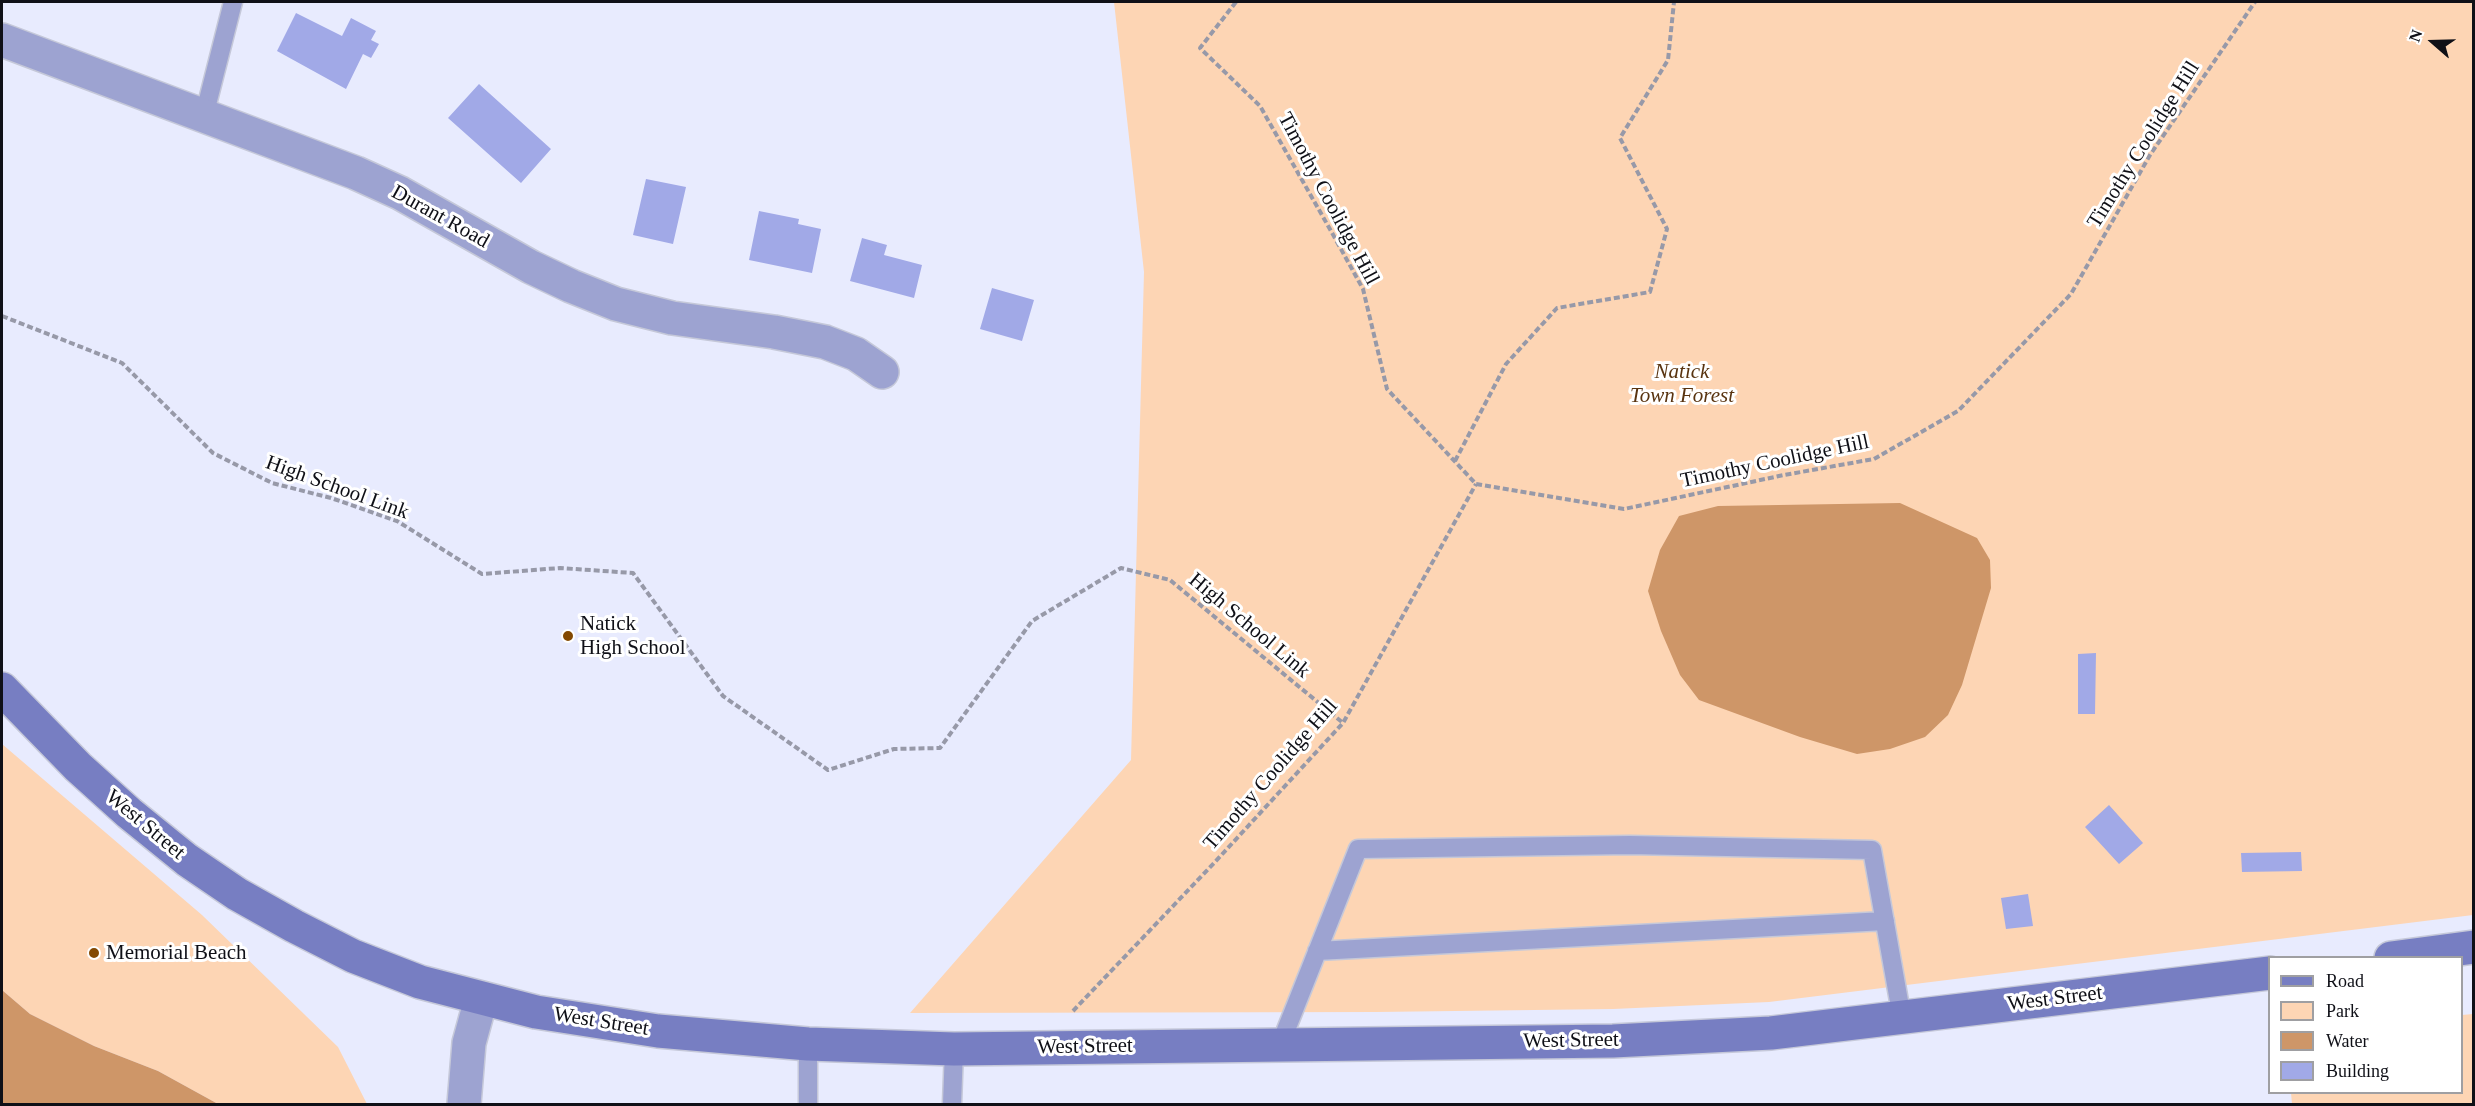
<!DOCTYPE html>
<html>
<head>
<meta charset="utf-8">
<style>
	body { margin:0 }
	#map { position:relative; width:2475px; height:1106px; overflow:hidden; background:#e8ebfe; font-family:Georgia,serif }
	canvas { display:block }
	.frame { position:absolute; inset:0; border:3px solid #0f1017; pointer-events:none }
	.legend { position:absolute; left:2268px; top:956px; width:195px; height:138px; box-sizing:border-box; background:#fff; border:2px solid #9f9fa2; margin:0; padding:8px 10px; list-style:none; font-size:18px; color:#0f1017 }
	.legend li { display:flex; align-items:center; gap:12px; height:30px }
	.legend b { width:30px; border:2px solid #9f9fa2 }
	.north { position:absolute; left:2403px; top:12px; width:60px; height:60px; -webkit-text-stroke:4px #fff; paint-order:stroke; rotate:290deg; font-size:16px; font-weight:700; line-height:24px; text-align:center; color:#0f1017 }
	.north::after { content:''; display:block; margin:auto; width:21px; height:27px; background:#0f1017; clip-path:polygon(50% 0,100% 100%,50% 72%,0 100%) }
</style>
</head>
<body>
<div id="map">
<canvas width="2475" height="1106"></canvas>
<div class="frame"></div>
<ul class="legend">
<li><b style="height:8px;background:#777ec2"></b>Road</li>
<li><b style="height:16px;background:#fdd5b4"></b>Park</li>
<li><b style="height:16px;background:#ce9668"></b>Water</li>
<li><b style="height:16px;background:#a1a9e7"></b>Building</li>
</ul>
<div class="north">N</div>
</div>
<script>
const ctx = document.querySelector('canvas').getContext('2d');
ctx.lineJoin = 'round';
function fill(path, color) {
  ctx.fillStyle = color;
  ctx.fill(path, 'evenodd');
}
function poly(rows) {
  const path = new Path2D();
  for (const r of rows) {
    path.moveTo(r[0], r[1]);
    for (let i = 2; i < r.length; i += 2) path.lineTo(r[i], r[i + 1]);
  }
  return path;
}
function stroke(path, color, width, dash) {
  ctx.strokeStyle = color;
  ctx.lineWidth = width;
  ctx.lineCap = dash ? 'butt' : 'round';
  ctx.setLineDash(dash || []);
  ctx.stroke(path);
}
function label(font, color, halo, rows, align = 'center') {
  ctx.font = font + ' Georgia,serif';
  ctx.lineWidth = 6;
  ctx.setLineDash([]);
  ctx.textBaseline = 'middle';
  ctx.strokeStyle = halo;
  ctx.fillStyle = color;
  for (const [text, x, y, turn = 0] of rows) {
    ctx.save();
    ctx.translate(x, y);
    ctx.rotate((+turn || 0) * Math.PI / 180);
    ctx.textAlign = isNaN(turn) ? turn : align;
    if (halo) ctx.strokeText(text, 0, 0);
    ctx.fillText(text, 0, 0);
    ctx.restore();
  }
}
const green = poly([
	[1114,2,2473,2,2473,915,1769,1002,1613,1009,1376,1012,910,1013,1131,760,1144,272],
	[2,744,202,915,338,1047,367,1104,218,1104,158,1071,94,1046,30,1014,2,990],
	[2473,1014,2473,1104,2292,1104,2291,1093,2462,1092,2462,1015]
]);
const water = poly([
	[1900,503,1977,538,1990,560,1991,588,1962,685,1948,715,1925,737,1890,749,1857,754,1800,737,1699,700,1680,675,1661,631,1648,591,1660,550,1679,516,1718,506],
	[2,990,30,1014,94,1046,158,1071,218,1104,2,1104]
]);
const building = poly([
	[296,13,342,36,351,18,376,31,371,40,379,44,371,58,363,54,346,89,277,51],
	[479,84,551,149,521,183,448,118],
	[646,179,686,187,673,244,633,235],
	[759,211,799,219,798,224,821,229,812,273,749,260],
	[862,238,887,245,884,255,922,265,914,298,850,281],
	[992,288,1034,300,1022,341,980,329],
	[2096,653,2095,714,2078,714,2078,654],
	[2109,805,2143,843,2119,864,2085,827],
	[2301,852,2302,871,2242,872,2241,853],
	[2028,894,2033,926,2006,929,2001,898]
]);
const path = poly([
	[1236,2,1200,48,1260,106,1331,231,1363,289,1387,389,1476,484,1624,509,1784,475,1874,459,1958,411,2071,294,2150,155,2255,2],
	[2,316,122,363,213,453,272,483,331,498,397,521,482,574,560,568,633,573,723,696,828,770,894,749,940,748,1032,621,1121,568,1170,580,1343,723],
	[1455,461,1506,364,1557,308,1650,292,1667,229,1620,138,1668,60,1674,2],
	[1073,1011,1215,862,1343,723,1476,484]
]);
const lane = poly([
	[204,116,233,2],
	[1317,951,1885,921],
	[1280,1045,1358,849,1630,845,1872,850,1902,1018],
	[808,1104,808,1044],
	[952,1104,954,1049]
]);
const street = poly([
	[2,40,356,173,400,193,531,267,571,286,616,304,672,318,774,332,825,342,856,354,882,372],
	[464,1104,469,1043,481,999]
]);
const secondary = poly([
	[2,689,78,767,129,813,187,860,237,894,294,926,353,956,420,982,536,1012,658,1031,808,1044,954,1049,1613,1041,1771,1033,2270,973],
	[2391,958,2474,947]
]);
const markers = [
	[568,636,6,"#834801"],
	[94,953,6,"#834801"]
];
const streetNames = [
	["Timothy Coolidge Hill",2144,145,-58],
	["Timothy Coolidge Hill",1328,199,62],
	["Durant Road",440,217,29],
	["Timothy Coolidge Hill",1775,462,-12],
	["High School Link",337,488,20],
	["High School Link",1249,626,40],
	["Timothy Coolidge Hill",1271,775,-49],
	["West Street",145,825,40],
	["West Street",2055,999,-7],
	["West Street",601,1022,9],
	["West Street",1571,1041,-1],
	["West Street",1085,1047,-1]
];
const parkNames = [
	["Natick",1682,372],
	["Town Forest",1682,396]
];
const poiNames = [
	["Natick",580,624],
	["High School",580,648],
	["Memorial Beach",106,953]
];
fill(green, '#fdd5b4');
fill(water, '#ce9668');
fill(building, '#a1a9e7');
stroke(lane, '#c5c8d9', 21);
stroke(street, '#c5c8d9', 36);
stroke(secondary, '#c5c8d9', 36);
stroke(path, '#9799a8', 4, [6, 3]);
stroke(lane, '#9da3d1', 18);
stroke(street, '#9da3d1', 33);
stroke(secondary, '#777ec2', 33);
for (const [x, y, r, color] of markers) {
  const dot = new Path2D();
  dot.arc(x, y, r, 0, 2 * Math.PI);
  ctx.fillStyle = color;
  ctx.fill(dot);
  stroke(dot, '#fff', 2);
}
label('21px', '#0f1017', '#fff', streetNames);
label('italic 21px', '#593410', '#fff', parkNames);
label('21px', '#0f1017', '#fff', poiNames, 'left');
</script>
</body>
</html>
